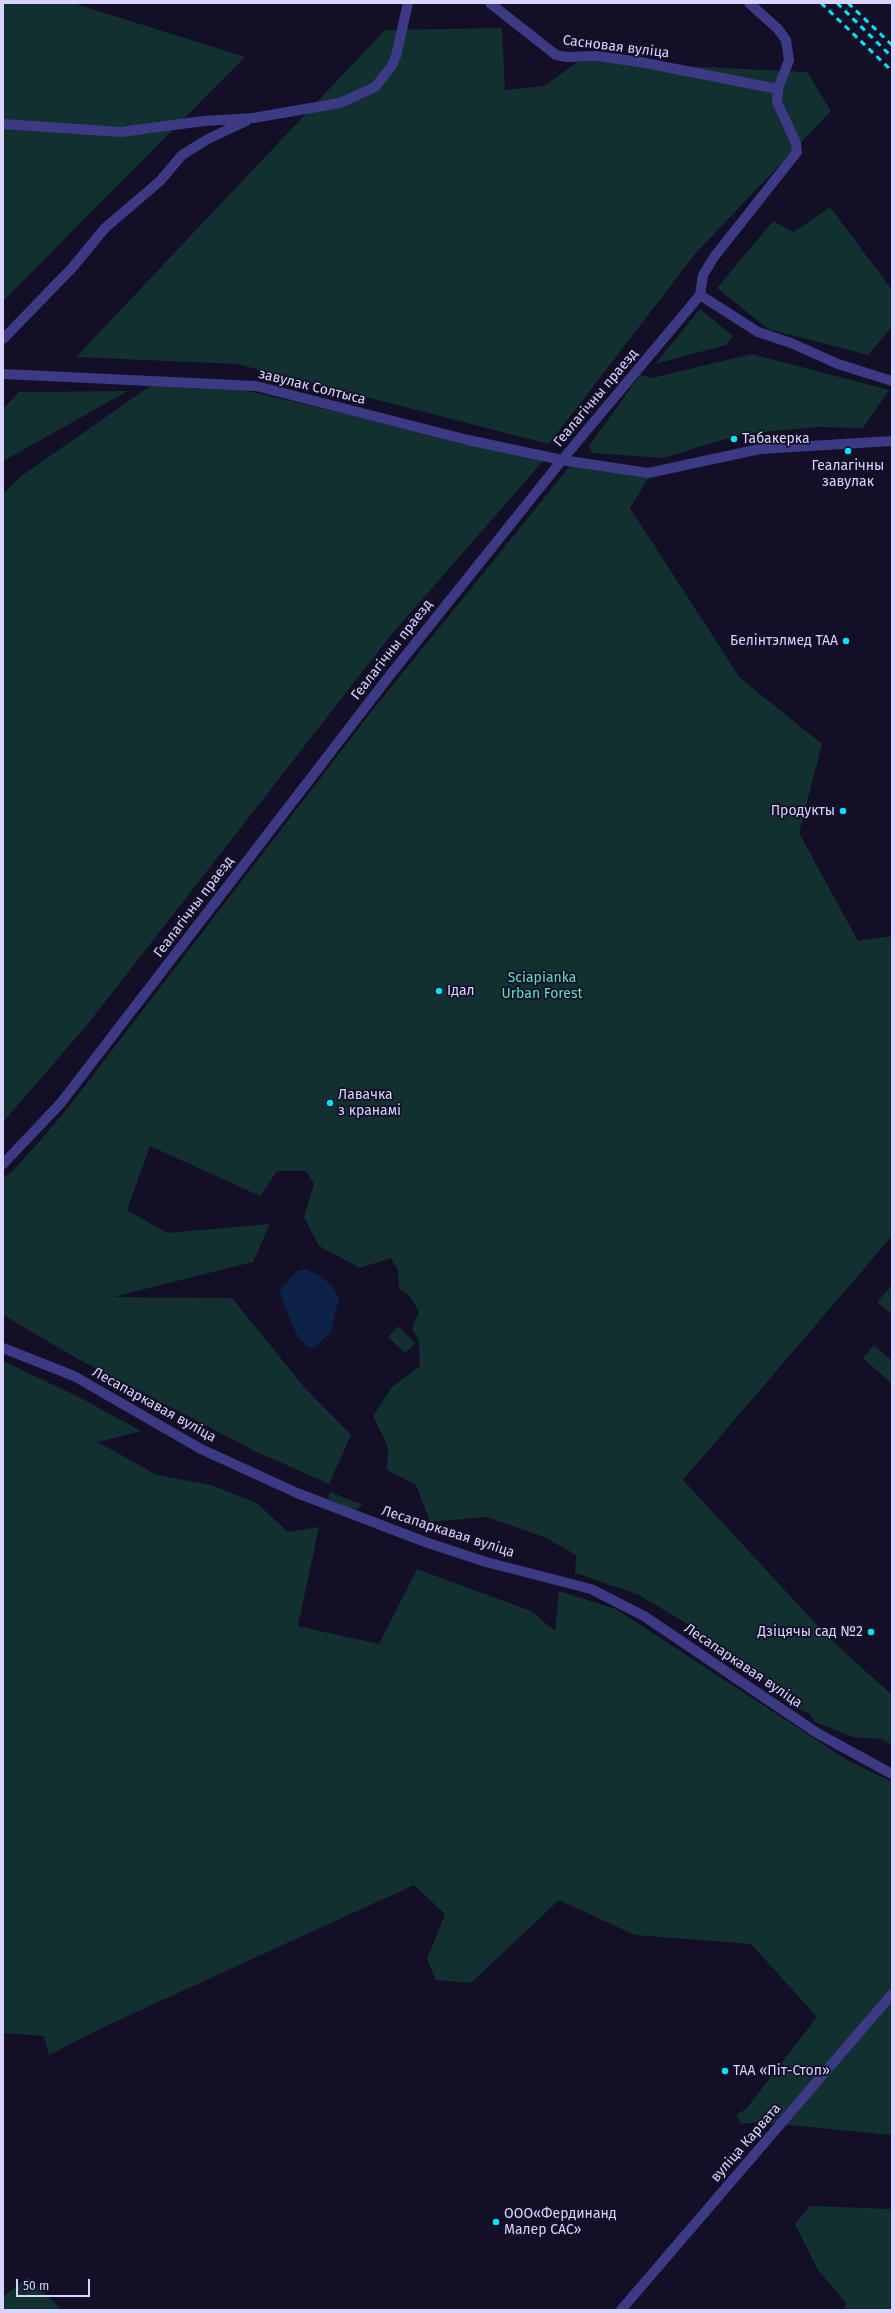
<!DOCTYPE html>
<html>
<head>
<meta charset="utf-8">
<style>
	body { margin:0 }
	#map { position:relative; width:895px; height:2313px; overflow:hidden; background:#130f26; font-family:"Fira Sans",sans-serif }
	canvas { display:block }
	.frame { position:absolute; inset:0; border:4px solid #d9d4ff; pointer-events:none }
	.scale { position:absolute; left:16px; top:2279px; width:74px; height:18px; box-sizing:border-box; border:2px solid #d9d4ff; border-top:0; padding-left:5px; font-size:12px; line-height:14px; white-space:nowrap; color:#d9d4ff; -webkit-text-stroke:3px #130f26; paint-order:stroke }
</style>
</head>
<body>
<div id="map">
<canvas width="895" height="2313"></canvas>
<div class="frame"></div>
<div class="scale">50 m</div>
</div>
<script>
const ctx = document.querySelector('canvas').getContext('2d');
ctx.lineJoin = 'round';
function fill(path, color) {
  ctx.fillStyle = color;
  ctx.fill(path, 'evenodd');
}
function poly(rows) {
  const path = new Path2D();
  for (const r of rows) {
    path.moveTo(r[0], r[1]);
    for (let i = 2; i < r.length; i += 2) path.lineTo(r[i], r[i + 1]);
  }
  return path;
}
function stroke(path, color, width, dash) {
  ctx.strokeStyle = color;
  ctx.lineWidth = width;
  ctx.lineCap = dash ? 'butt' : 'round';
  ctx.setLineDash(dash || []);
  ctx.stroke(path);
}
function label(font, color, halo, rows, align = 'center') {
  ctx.font = font + ' "Fira Sans",sans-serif';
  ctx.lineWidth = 3.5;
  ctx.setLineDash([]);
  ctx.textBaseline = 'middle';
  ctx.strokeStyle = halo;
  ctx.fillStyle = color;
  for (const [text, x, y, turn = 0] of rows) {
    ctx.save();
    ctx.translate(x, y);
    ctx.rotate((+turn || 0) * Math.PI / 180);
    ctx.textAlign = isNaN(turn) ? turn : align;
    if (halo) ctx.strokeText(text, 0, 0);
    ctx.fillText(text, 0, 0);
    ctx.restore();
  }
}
const green = poly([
	[3,3,73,3,245,57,3,301],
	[502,28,505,90,544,86,579,61,807,72,831,111,695,254,549,444,237,364,76,357,385,30],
	[830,207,892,290,892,327,868,355,768,329,717,288,773,221,794,232],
	[700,309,733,336,726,345,655,364],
	[752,354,889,390,863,428,818,427,742,434,663,458,592,453,589,446,640,375,652,378],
	[160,379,231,387,544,460,391,635,87,1025,3,1122,3,494,20,477],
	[128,391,3,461,3,409,19,392],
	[574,461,635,470,655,467,630,508,740,678,822,744,799,833,858,941,892,936,892,1236,683,1480,829,1638,892,1695,892,1745,881,1739,853,1737,815,1722,809,1713,793,1707,750,1667,698,1630,637,1594,575,1573,576,1555,546,1538,487,1517,430,1522,416,1485,387,1470,388,1447,373,1416,392,1387,420,1366,419,1342,412,1328,419,1312,410,1296,399,1289,398,1270,391,1258,360,1268,319,1246,304,1217,314,1184,306,1171,277,1171,260,1196,150,1146,127,1210,167,1233,270,1224,253,1262,113,1297,232,1298,304,1387,351,1435,329,1484,255,1451,76,1358,3,1315,3,1178,13,1171,64,1113,371,712],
	[892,1285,892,1314,877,1302],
	[398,1326,415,1343,405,1353,388,1337],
	[874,1345,892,1361,891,1383,863,1358],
	[3,1361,81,1398,141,1431,98,1442,157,1475,211,1485,257,1503,288,1532,319,1527,298,1626,379,1644,417,1569,531,1611,555,1631,559,1591,616,1609,847,1760,892,1782,892,2135,758,2122,741,2124,736,2115,746,2109,817,2017,751,1944,635,1935,559,1900,471,1983,436,1980,427,1959,445,1914,414,1885,108,2025,49,2055,44,2036,3,2033],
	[330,1492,363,1505,355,1510,328,1499],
	[810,2206,892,2209,892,2310,844,2310,846,2303,818,2270,795,2224],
	[28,2277,62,2310,3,2310,3,2297]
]);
const water = poly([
	[298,1270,307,1270,321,1276,333,1287,339,1298,331,1332,314,1348,306,1346,296,1333,282,1299,280,1290]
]);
const minor = poly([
	[490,3,556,55,567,57,596,56,640,62,778,89],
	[3,124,121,132,204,121,253,118,340,103,375,87,391,67,396,56,408,3],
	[700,295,758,332,791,343,838,364,892,381],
	[3,339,72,268,105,228,160,181,182,155,208,139,246,121],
	[3,1164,60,1104,390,675,562,460,700,295,703,275,714,257,797,152,796,143,777,102,778,89,789,60,786,40,778,29,749,3],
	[621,2310,892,1994]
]);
const tertiary = poly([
	[3,374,256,386,468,440,562,460,648,473,760,449,892,441],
	[3,1348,74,1376,201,1449,297,1493,428,1543,486,1562,591,1589,644,1616,817,1733,892,1774]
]);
const rail = poly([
	[821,3,892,71],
	[837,3,892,57],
	[848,3,892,45]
]);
const markers = [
	[734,439,4,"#00e5ff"],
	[848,451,4,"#00e5ff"],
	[846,641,4,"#00e5ff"],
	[843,811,4,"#00e5ff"],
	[439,991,4,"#00e5ff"],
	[330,1103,4,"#00e5ff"],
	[871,1632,4,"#00e5ff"],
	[725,2071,4,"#00e5ff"],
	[496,2222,4,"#00e5ff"]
];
const streetNames = [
	["Сасновая вуліца",616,47,7],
	["завулак Солтыса",312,387,14],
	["Геалагічны праезд",596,398,-50],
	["Геалагічны праезд",392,650,-52],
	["Геалагічны праезд",194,907,-53],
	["Лесапаркавая вуліца",154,1405,29],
	["Лесапаркавая вуліца",448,1532,18],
	["Лесапаркавая вуліца",743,1666,34],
	["вуліца Карвата",746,2143,-49]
];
const poiNames = [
	["Табакерка",742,439],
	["Геалагічны",848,466,"center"],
	["завулак",848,482,"center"],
	["Белінтэлмед ТАА",838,641,"right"],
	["Продукты",835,811,"right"],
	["Ідал",447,991],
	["Лавачка",338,1095],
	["з кранамі",338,1111],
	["Дзіцячы сад №2",863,1632,"right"],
	["ТАА «Піт-Стоп»",733,2071],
	["ООО«Фердинанд",504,2214],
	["Малер САС»",504,2230]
];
const parkNames = [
	["Sciapianka",542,978],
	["Urban Forest",542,994]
];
fill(green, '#12302f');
fill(water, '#0c2248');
stroke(minor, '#3d3a85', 10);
stroke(tertiary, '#3d3a85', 10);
stroke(rail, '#00e5ff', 3, [6, 5]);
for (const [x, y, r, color] of markers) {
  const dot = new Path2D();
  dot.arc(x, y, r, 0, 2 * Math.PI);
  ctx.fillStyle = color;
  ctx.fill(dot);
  stroke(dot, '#130f26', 1.5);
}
label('14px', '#d9d4ff', '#130f26', streetNames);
label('14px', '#d9d4ff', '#130f26', poiNames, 'left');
label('14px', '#5fe0c0', '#130f26', parkNames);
</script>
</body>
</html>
